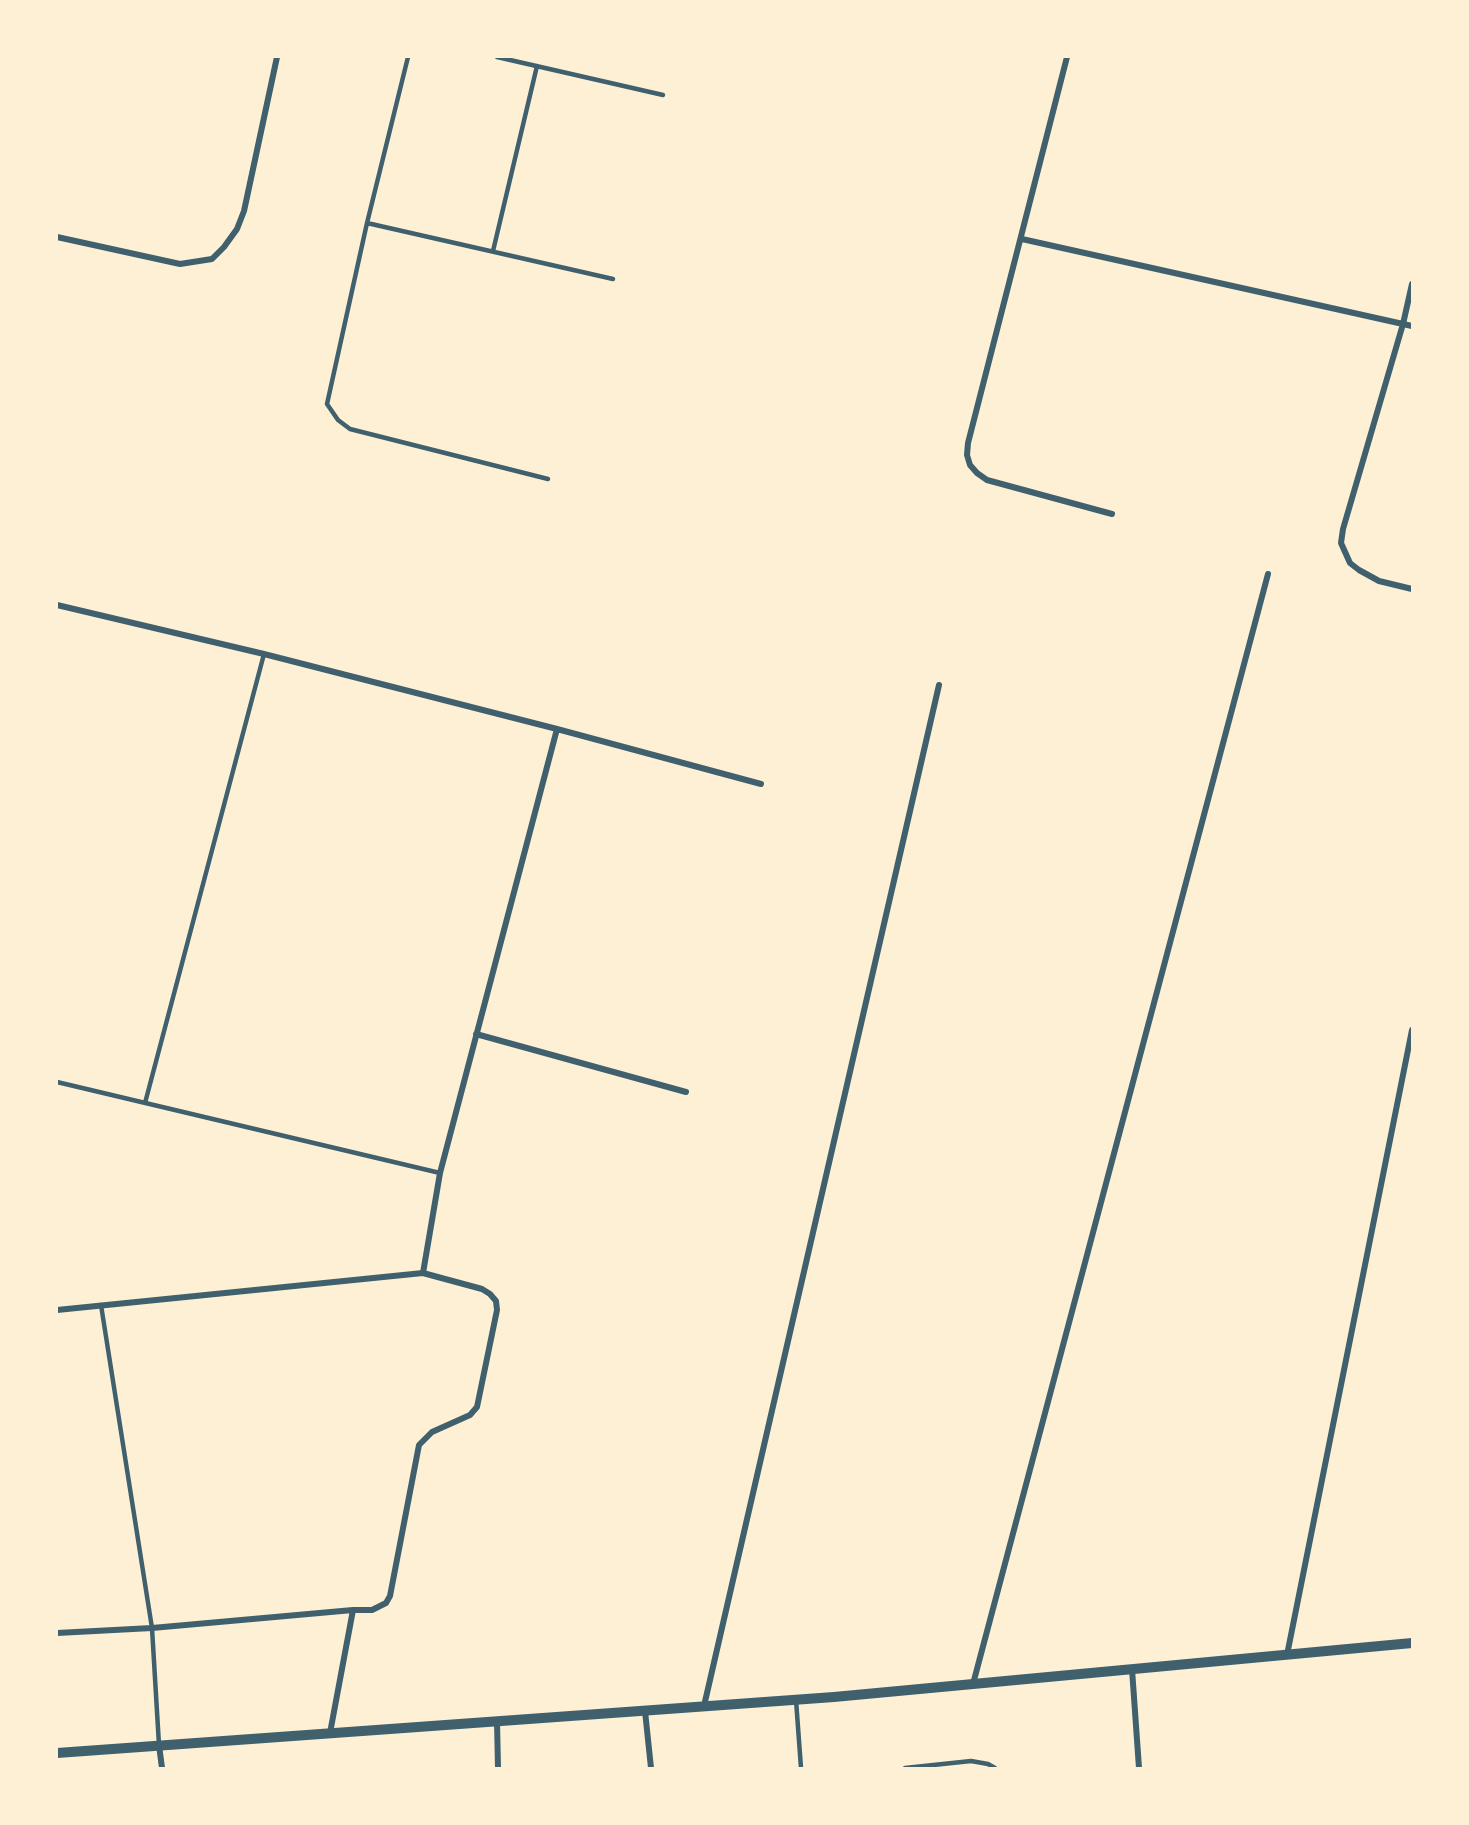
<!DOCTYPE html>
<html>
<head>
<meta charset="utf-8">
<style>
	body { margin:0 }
	#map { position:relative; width:1469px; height:1825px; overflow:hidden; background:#fdf0d5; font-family:"IBM Plex Sans",sans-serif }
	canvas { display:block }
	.frame { position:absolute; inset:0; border:58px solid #fdf0d5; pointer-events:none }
</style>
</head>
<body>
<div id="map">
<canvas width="1469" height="1825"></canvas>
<div class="frame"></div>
</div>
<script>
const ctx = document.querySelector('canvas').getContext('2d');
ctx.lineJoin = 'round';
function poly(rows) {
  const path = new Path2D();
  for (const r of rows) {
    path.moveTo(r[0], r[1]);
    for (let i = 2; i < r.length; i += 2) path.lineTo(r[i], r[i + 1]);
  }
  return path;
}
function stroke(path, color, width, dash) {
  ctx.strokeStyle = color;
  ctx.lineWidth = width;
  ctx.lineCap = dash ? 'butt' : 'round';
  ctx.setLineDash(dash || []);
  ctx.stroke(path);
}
const service = poly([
	[408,57,367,223,327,404,338,420,350,429,548,479],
	[497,57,663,95],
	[367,223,613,279],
	[493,251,537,66],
	[57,1082,440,1173],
	[145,1103,264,654],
	[101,1305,152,1628,159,1745],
	[796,1700,801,1768],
	[905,1768,971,1761,988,1764,995,1768]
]);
const minor = poly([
	[1067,57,968,443,967,455,970,465,977,473,987,480,1112,514],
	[57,237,180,264,212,259,224,247,237,229,244,211,277,57],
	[1022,239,1412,326],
	[1412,284,1403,324,1343,529,1341,543,1350,563,1359,570,1379,581,1412,589],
	[57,605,264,654,557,729,761,784],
	[476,1034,686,1092],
	[423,1273,440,1173,557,729],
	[57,1310,423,1273,482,1289,490,1294,496,1301,497,1310,477,1407,470,1415,432,1432,419,1445,390,1596,386,1603,372,1610,353,1610,330,1733],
	[57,1633,152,1628,353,1610],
	[1287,1655,1412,1030],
	[1132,1669,1139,1768],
	[973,1684,1268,574],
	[704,1706,939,685],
	[645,1711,651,1768],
	[497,1721,498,1768],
	[159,1745,162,1768]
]);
const tertiary = poly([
	[57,1753,834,1697,1412,1643]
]);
stroke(service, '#3f606c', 4.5);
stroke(minor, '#3f606c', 6);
stroke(tertiary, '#3f606c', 10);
</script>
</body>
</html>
